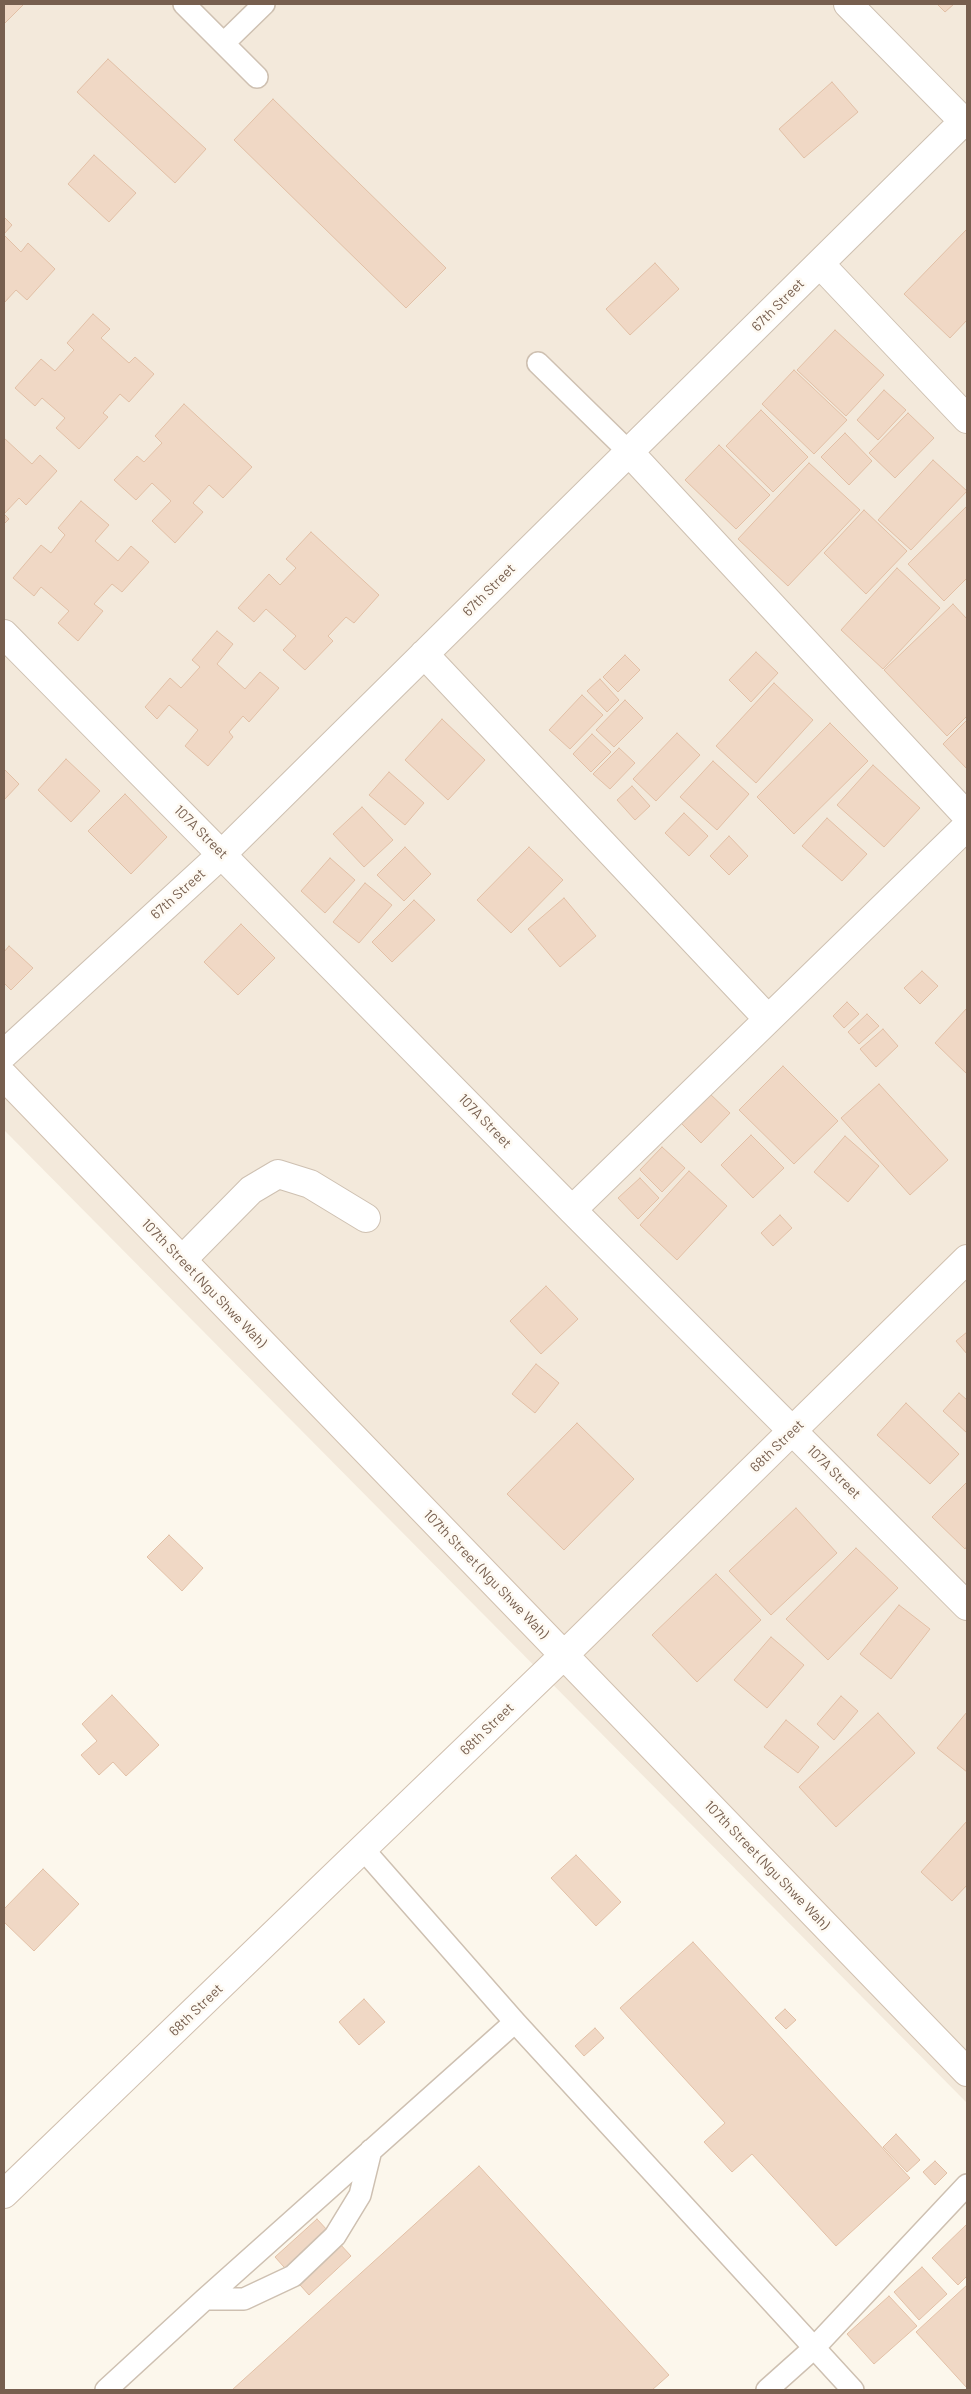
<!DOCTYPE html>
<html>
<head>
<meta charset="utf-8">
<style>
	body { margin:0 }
	#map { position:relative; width:971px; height:2394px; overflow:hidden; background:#fcf7ec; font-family:Barlow,sans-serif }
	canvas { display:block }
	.frame { position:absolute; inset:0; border:5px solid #775f4f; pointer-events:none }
</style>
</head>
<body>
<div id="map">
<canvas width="971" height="2394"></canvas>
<div class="frame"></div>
</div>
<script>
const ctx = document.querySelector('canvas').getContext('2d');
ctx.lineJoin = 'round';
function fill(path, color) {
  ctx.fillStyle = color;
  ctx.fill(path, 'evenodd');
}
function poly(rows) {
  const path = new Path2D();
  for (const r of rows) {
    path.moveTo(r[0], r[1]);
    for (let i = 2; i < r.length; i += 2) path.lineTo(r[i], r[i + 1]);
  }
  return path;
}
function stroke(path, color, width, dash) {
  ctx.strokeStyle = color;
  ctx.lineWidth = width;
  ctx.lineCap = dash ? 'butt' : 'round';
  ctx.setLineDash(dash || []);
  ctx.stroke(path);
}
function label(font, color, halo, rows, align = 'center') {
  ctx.font = font + ' Barlow,sans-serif';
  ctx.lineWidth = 5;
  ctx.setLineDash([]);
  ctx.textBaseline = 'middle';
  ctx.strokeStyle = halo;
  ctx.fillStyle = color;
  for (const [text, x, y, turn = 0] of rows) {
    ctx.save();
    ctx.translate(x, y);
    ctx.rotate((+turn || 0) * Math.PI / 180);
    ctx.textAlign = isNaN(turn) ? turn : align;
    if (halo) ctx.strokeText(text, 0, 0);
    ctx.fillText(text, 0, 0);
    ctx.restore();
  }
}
const residential = poly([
	[4,4,967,4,967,2103,4,1130]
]);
const building = poly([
	[4,4,24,4,4,24,4,4],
	[937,4,954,4,945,12,937,4],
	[108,59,206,149,175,183,77,92,108,59],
	[832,82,858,112,804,158,779,129,832,82],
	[273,99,446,268,406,308,234,140,273,99],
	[94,155,136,193,109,222,68,184,94,155],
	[4,217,12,225,4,234,4,217],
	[967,229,967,320,950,338,904,294,967,229],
	[4,235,21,252,28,243,55,269,27,300,16,290,4,303,4,235],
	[655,263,679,289,630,335,606,309,655,263],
	[93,314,110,329,101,338,129,363,135,357,154,374,129,402,120,394,103,413,108,417,79,449,56,428,65,418,42,398,35,406,15,388,41,359,55,371,74,350,67,343,93,314],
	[835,330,884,375,846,416,797,370,835,330],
	[794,370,847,420,814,454,762,404,794,370],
	[884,390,906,410,878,440,857,420,884,390],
	[184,404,252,467,223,498,209,485,193,503,203,512,175,543,152,521,171,501,152,483,136,500,114,480,137,456,144,462,162,443,155,436,184,404],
	[761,410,808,457,773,492,726,446,761,410],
	[908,413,934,438,895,478,869,453,908,413],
	[845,433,872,461,849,485,821,457,845,433],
	[4,438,32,464,40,455,57,471,26,505,19,498,4,514,9,519,4,524,4,438],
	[719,445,770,495,736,529,685,480,719,445],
	[933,460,967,491,911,550,878,520,933,460],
	[809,463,860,510,788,586,738,539,809,463],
	[81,501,109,525,95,541,118,561,131,546,149,562,122,592,112,584,94,604,103,611,78,641,58,623,69,611,41,587,34,596,13,578,41,545,51,553,65,535,58,528,81,501],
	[967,506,967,578,944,601,908,564,967,506],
	[864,510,907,551,866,594,824,553,864,510],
	[311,532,379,595,354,623,346,617,328,636,333,641,305,670,283,650,296,636,266,609,254,622,238,608,269,574,280,585,296,568,286,559,311,532],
	[897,568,940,608,883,669,841,630,897,568],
	[953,604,967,619,967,716,947,736,884,670,953,604],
	[217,631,233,644,217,664,245,689,260,672,279,688,249,722,243,716,229,732,233,737,208,766,185,746,198,730,169,705,157,719,145,707,170,678,181,688,200,667,192,660,217,631],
	[756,652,778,673,751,702,729,680,756,652],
	[625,655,640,670,618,692,603,677,625,655],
	[600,679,619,700,607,712,587,691,600,679],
	[774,683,813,720,756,783,716,746,774,683],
	[582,695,603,715,570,749,549,730,582,695],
	[625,700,643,718,614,747,596,730,625,700],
	[442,719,485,760,448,800,405,760,442,719],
	[967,720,967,769,943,744,967,720],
	[830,723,868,761,794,834,757,797,830,723],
	[677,733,700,755,656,801,633,779,677,733],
	[592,734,611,752,591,772,573,754,592,734],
	[619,748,635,763,610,789,593,774,619,748],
	[66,759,100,791,71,822,38,790,66,759],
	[713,761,749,794,717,830,680,797,713,761],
	[873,765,920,808,884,847,837,805,873,765],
	[4,769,19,784,4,800,4,769],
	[389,772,424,803,405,825,369,795,389,772],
	[632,786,650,806,635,820,617,800,632,786],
	[125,794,167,837,131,874,88,831,125,794],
	[362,807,393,840,364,867,333,834,362,807],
	[684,813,708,836,689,856,665,833,684,813],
	[827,818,867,854,842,881,802,846,827,818],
	[729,836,748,856,729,875,710,856,729,836],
	[405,847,431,874,404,901,377,875,405,847],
	[529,847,563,880,511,933,477,900,529,847],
	[330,858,355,880,325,913,301,891,330,858],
	[365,883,392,905,359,943,333,922,365,883],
	[564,898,596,936,560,967,528,929,564,898],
	[414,900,435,920,392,962,372,942,414,900],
	[241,924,275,958,238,995,204,962,241,924],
	[9,946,33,968,11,990,4,983,4,952,9,946],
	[922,971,938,986,920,1004,904,988,922,971],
	[847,1002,859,1014,844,1028,833,1016,847,1002],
	[967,1008,967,1074,935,1043,967,1008],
	[867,1014,879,1026,859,1044,848,1032,867,1014],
	[883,1029,898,1046,876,1067,860,1049,883,1029],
	[783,1066,838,1121,794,1164,739,1110,783,1066],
	[879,1084,948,1160,910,1195,841,1118,879,1084],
	[709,1093,730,1113,701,1143,681,1123,709,1093],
	[751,1135,784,1168,753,1198,721,1165,751,1135],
	[845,1136,879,1166,848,1202,814,1172,845,1136],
	[662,1147,685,1168,662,1192,640,1170,662,1147],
	[689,1171,727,1206,677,1260,640,1225,689,1171],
	[640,1178,659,1198,638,1219,618,1198,640,1178],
	[780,1215,792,1228,773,1246,761,1233,780,1215],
	[546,1286,578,1319,541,1354,510,1321,546,1286],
	[967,1332,967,1354,956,1341,967,1332],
	[536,1364,559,1383,535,1413,512,1394,536,1364],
	[959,1393,967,1400,967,1433,943,1411,959,1393],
	[906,1403,959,1454,930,1484,877,1435,906,1403],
	[577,1423,634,1479,564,1550,507,1494,577,1423],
	[967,1482,967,1546,965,1549,932,1517,967,1482],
	[796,1508,837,1553,771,1615,729,1571,796,1508],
	[169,1535,203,1568,182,1591,147,1557,169,1535],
	[856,1548,898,1588,828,1660,786,1619,856,1548],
	[716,1574,761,1620,697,1682,652,1635,716,1574],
	[899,1605,930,1629,891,1679,860,1654,899,1605],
	[771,1637,804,1665,767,1708,734,1680,771,1637],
	[112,1695,159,1745,126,1776,113,1762,99,1775,81,1755,97,1741,82,1724,112,1695],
	[841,1696,858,1711,834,1740,817,1724,841,1696],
	[967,1712,967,1772,937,1748,967,1712],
	[878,1713,915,1753,836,1827,799,1787,878,1713],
	[786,1720,819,1747,798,1773,764,1747,786,1720],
	[967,1821,967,1885,952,1901,921,1872,967,1821],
	[576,1855,621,1902,596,1926,551,1878,576,1855],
	[43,1869,79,1904,34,1951,4,1922,4,1909,43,1869],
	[693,1942,910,2178,836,2246,752,2154,732,2172,704,2142,725,2123,620,2008,693,1942],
	[364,1999,385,2022,359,2045,339,2022,364,1999],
	[785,2009,796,2020,786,2029,775,2018,785,2009],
	[595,2028,604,2038,584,2056,575,2046,595,2028],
	[896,2134,920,2160,907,2172,883,2147,896,2134],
	[935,2161,947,2173,935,2185,923,2172,935,2161],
	[479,2166,669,2375,652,2390,232,2390,479,2166],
	[317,2219,351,2256,309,2295,275,2257,317,2219],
	[967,2224,967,2276,958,2285,932,2258,967,2224],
	[922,2267,947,2294,919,2320,894,2292,922,2267],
	[967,2285,967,2388,916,2332,967,2285],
	[889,2296,917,2326,874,2364,847,2334,889,2296]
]);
const lane = poly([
	[184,4,257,77],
	[224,43,264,4],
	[538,363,629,452],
	[363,1849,515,2022,853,2390],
	[205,2299,244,2299,293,2276,335,2236,360,2195,371,2150],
	[106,2390,205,2299,515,2022],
	[767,2390,814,2348,967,2185]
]);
const street = poly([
	[848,4,967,125],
	[820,264,967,419],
	[629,452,967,816],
	[4,634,572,1210,967,1606],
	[424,654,768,1019],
	[4,1054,222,854,967,118],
	[572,1210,967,826],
	[182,1260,251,1190,278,1174,310,1184,366,1218]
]);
const secondary = poly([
	[4,1076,967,2072],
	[4,2194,564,1655,967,1259]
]);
const streetNames = [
	["67th Street",778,305,-45],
	["67th Street",489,590,-45],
	["107A Street",201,832,45],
	["67th Street",178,894,-42],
	["107A Street",485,1121,46],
	["107th Street (Ngu Shwe Wah)",204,1283,46],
	["68th Street",777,1446,-44],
	["107A Street",834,1472,45],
	["107th Street (Ngu Shwe Wah)",486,1574,46],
	["68th Street",487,1729,-44],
	["107th Street (Ngu Shwe Wah)",767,1865,46],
	["68th Street",196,2010,-44]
];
fill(residential, '#f3e9db');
fill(building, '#f0d8c5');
stroke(building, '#e2c0a6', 1);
stroke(lane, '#cec0b1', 24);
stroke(street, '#cec0b1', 30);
stroke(secondary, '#d1c0af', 30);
stroke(lane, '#fff', 21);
stroke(street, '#fff', 28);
stroke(secondary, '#fff', 28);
label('14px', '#775f4f', '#fefaf3', streetNames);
</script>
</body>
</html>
